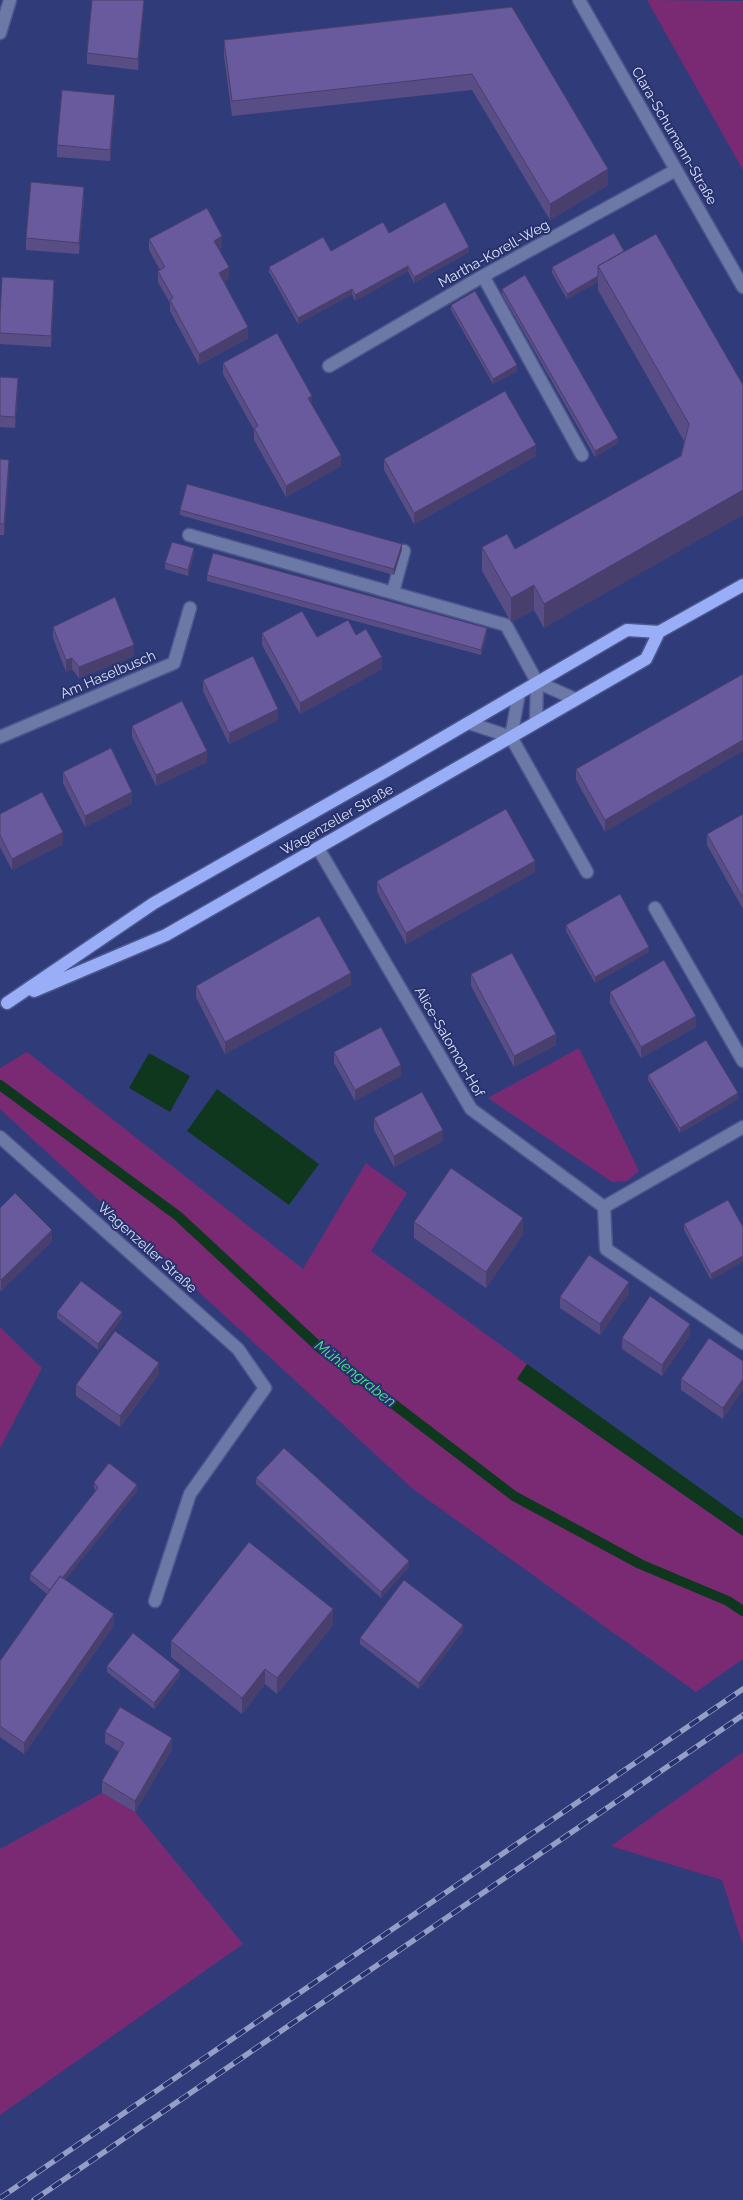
<!DOCTYPE html>
<html>
<head>
<meta charset="utf-8">
<style>
	body { margin:0 }
	canvas { display:block; background:#303c79 }
</style>
</head>
<body>
<canvas width="743" height="2200"></canvas>
<script>
const ctx = document.querySelector('canvas').getContext('2d');
ctx.lineJoin = 'round';
function fill(path, color) {
  ctx.fillStyle = color;
  ctx.fill(path, 'evenodd');
}
function poly(rows) {
  const path = new Path2D();
  for (const r of rows) {
    path.moveTo(r[0], r[1]);
    for (let i = 2; i < r.length; i += 2) path.lineTo(r[i], r[i + 1]);
  }
  return path;
}
function stroke(path, color, width, dash) {
  ctx.strokeStyle = color;
  ctx.lineWidth = width;
  ctx.lineCap = dash ? 'butt' : 'round';
  ctx.setLineDash(dash || []);
  ctx.stroke(path);
}
function label(font, color, halo, rows, align = 'center') {
  ctx.font = font + ' Raleway,sans-serif';
  ctx.lineWidth = 4;
  ctx.setLineDash([]);
  ctx.textBaseline = 'middle';
  ctx.strokeStyle = halo;
  ctx.fillStyle = color;
  for (const [text, x, y, turn = 0] of rows) {
    ctx.save();
    ctx.translate(x, y);
    ctx.rotate((+turn || 0) * Math.PI / 180);
    ctx.textAlign = isNaN(turn) ? turn : align;
    if (halo) ctx.strokeText(text, 0, 0);
    ctx.fillText(text, 0, 0);
    ctx.restore();
  }
}
const green = poly([
	[647,0,743,1,743,170],
	[579,1048,639,1171,627,1181,612,1182,488,1098],
	[27,1052,303,1269,366,1163,407,1193,371,1251,527,1364,517,1379,743,1536,743,1659,696,1692,413,1489,0,1109,0,1068],
	[0,1327,42,1368,0,1448],
	[743,1752,743,1945,722,1880,611,1846],
	[102,1793,135,1812,243,1944,0,2115,0,1849]
]);
const water = poly([
	[149,1053,190,1076,170,1112,129,1088],
	[217,1089,319,1164,289,1205,187,1131],
	[527,1364,743,1519,743,1536,517,1379]
]);
const stream = poly([
	[0,1085,178,1216,320,1348,514,1496,640,1564,728,1601,743,1611]
]);
const minor = poly([
	[579,0,743,287],
	[0,33,10,0],
	[483,276,582,455],
	[329,366,483,276,676,170],
	[189,535,506,625,537,682,536,721],
	[393,592,404,551],
	[537,682,575,699],
	[519,693,511,737,587,872],
	[469,723,511,737],
	[0,737,174,663,190,608],
	[318,848,471,1109,604,1207,743,1127],
	[655,908,743,1061],
	[0,1137,238,1349,265,1388,190,1494,155,1601],
	[604,1207,606,1249,743,1343]
]);
const major = poly([
	[34,991,166,935,511,737,646,659,659,632],
	[7,1003,154,903,386,771,627,630,659,632,743,585]
]);
const rail = poly([
	[0,2198,743,1689],
	[34,2200,743,1715]
]);
const wall = poly([
	[144,0,138,70,87,64,87,53],
	[512,7,608,185,550,220,472,90,232,116,224,56,224,40],
	[115,106,110,161,57,157,57,145],
	[84,198,79,254,26,250,26,238],
	[389,233,469,252,414,283,408,271,355,301,352,294,298,324,269,272,269,267,331,251],
	[149,239,222,247,219,249,229,278,224,281,248,338,199,365,170,311,170,303,158,282,158,271,160,270,149,250],
	[624,251,743,385,544,628,534,610,511,622,482,571,482,547,515,549,681,456,684,441,598,290,598,282,567,299,552,273,552,267],
	[502,289,618,443,595,457,502,294],
	[54,291,51,347,0,344,0,316],
	[451,305,517,371,493,384,451,310],
	[223,363,341,466,286,497,254,440,254,430,223,374],
	[0,377,18,389,15,428,0,427],
	[536,456,414,524,384,470,384,459],
	[0,459,9,471,4,535,0,535],
	[180,510,402,549,394,575,180,515],
	[194,554,188,576,165,569,165,563],
	[207,575,487,634,481,655,207,581],
	[53,627,134,656,79,678,72,669,66,672,53,638],
	[262,633,317,637,356,635,382,669,300,714,262,645],
	[743,674,605,832,576,780,576,769],
	[203,680,278,720,229,744,203,691],
	[132,726,207,762,156,786,132,737],
	[63,772,132,803,85,827,63,783],
	[0,814,63,844,12,870,0,847],
	[743,814,743,909,707,845,707,834],
	[535,872,406,944,377,892,377,881],
	[566,925,649,952,595,983,566,931],
	[471,974,556,1045,514,1067,471,986],
	[351,985,225,1054,196,997,196,986],
	[610,992,696,1027,641,1058,610,1003],
	[334,1052,401,1076,355,1101,334,1063],
	[648,1075,738,1099,680,1133,648,1080],
	[374,1118,443,1141,394,1167,374,1130],
	[728,1200,711,1280,684,1230,684,1224],
	[0,1208,52,1241,1,1291,0,1290],
	[414,1222,523,1234,486,1288,414,1238],
	[629,1293,600,1335,560,1308,560,1297],
	[57,1312,122,1318,98,1350,57,1318],
	[690,1335,662,1376,622,1349,622,1338],
	[743,1361,723,1419,681,1390,681,1379],
	[159,1374,120,1427,76,1396,76,1385],
	[256,1478,409,1567,381,1598,256,1484],
	[94,1482,137,1491,65,1580,114,1625,24,1754,0,1737,0,1661,47,1594,30,1580,30,1574,96,1491,94,1488],
	[333,1625,277,1694,265,1684,242,1714,171,1657,171,1641],
	[463,1631,419,1689,360,1644,360,1638],
	[107,1666,180,1676,154,1709,107,1672],
	[105,1732,172,1749,135,1812,102,1793,102,1781,119,1752,105,1743]
]);
const shadedWall = poly([
	[144,0,144,4,138,70,138,59],
	[115,95,115,106,110,161,110,150],
	[608,169,608,185,550,220,550,204],
	[84,187,84,198,79,254,79,243],
	[222,236,222,247,214,252,214,241],
	[469,247,469,252,414,283,414,277],
	[408,266,408,271,355,301,355,295],
	[229,267,229,278,219,284,219,273],
	[598,276,598,282,567,299,567,294],
	[54,280,54,291,51,347,51,336],
	[352,289,352,294,298,324,298,318],
	[248,327,248,338,199,365,199,354],
	[517,365,517,371,493,384,493,379],
	[18,378,18,389,15,428,15,417],
	[312,396,312,407,308,398],
	[618,438,618,443,595,457,595,451],
	[536,445,536,456,414,524,414,513],
	[341,455,341,466,286,497,286,486],
	[9,460,9,471,4,535,4,524],
	[743,490,743,515,544,628,544,604],
	[402,544,402,549,394,575,394,569],
	[194,548,194,554,188,576,188,570],
	[534,585,534,610,511,622,511,598],
	[487,628,487,634,481,655,481,650],
	[134,645,134,656,79,678,79,667],
	[382,657,382,669,300,714,300,703],
	[72,658,72,669,66,672,66,660],
	[278,709,278,720,229,744,229,733],
	[743,740,743,751,605,832,605,820],
	[207,751,207,762,156,786,156,775],
	[132,792,132,803,85,827,85,816],
	[63,832,63,844,12,870,12,859],
	[535,861,535,872,406,944,406,933],
	[649,947,649,952,595,983,595,977],
	[351,973,351,985,225,1054,225,1042],
	[696,1016,696,1027,641,1058,641,1047],
	[556,1034,556,1045,514,1067,514,1056],
	[401,1065,401,1076,355,1101,355,1090],
	[738,1093,738,1099,680,1133,680,1128],
	[443,1130,443,1141,394,1167,394,1156],
	[523,1218,523,1234,486,1288,486,1272],
	[52,1230,52,1241,1,1291,1,1280],
	[743,1256,743,1262,711,1280,711,1274],
	[629,1282,629,1293,600,1335,600,1324],
	[122,1312,122,1318,98,1350,98,1344],
	[690,1324,690,1335,662,1376,662,1365],
	[159,1363,159,1374,120,1427,120,1416],
	[743,1379,743,1390,723,1419,723,1408],
	[137,1485,137,1491,52,1597,52,1591],
	[409,1561,409,1567,381,1598,381,1592],
	[333,1609,333,1625,277,1694,277,1678],
	[114,1614,114,1625,24,1754,24,1743],
	[463,1625,463,1631,419,1689,419,1683],
	[265,1669,265,1684,242,1714,242,1698],
	[180,1670,180,1676,154,1709,154,1703],
	[172,1738,172,1749,135,1812,135,1801]
]);
const building = poly([
	[92,0,144,0,138,59,87,53,92,0],
	[512,7,608,169,550,204,472,74,232,101,224,40,512,7],
	[62,90,115,95,110,150,57,145,62,90],
	[31,182,84,187,79,243,26,238,31,182],
	[445,202,469,247,414,277,408,266,355,295,352,289,298,318,269,267,323,237,331,251,383,222,389,233,445,202],
	[207,208,222,236,214,241,229,267,219,273,248,327,199,354,170,300,173,298,158,271,165,267,149,239,207,208],
	[614,233,624,251,598,266,598,276,567,294,552,267,614,233],
	[656,234,743,385,743,490,544,604,534,585,511,598,482,547,507,534,515,549,681,456,689,424,598,266,656,234],
	[525,275,618,438,595,451,502,289,525,275],
	[2,277,54,280,51,336,0,333,0,316,2,277],
	[475,291,517,365,493,379,451,305,475,291],
	[277,333,312,396,308,398,341,455,286,486,254,428,258,426,223,363,277,333],
	[0,377,18,378,15,417,0,416,0,377],
	[505,391,536,445,414,513,384,459,505,391],
	[0,459,9,460,4,524,0,524,0,459],
	[187,484,402,544,394,569,180,510,187,484],
	[172,542,194,548,188,570,165,563,172,542],
	[213,553,487,628,481,650,207,575,213,553],
	[115,597,134,645,79,667,72,658,66,660,53,627,115,597],
	[302,611,317,637,348,620,356,635,366,629,382,657,300,703,262,633,302,611],
	[253,656,278,709,229,733,203,680,253,656],
	[743,674,743,740,605,820,576,769,743,674],
	[182,701,207,751,156,775,132,726,182,701],
	[111,748,132,792,85,816,63,772,111,748],
	[42,792,63,832,12,859,0,835,0,814,42,792],
	[506,809,535,861,406,933,377,881,506,809],
	[743,814,743,898,707,834,743,814],
	[620,894,649,947,595,977,566,925,620,894],
	[319,916,351,973,225,1042,196,986,319,916],
	[512,953,556,1034,514,1056,471,974,512,953],
	[664,960,696,1016,641,1047,610,992,664,960],
	[381,1027,401,1065,355,1090,334,1052,381,1027],
	[706,1040,738,1093,680,1128,648,1075,706,1040],
	[422,1092,443,1130,394,1156,374,1118,422,1092],
	[451,1168,523,1218,486,1272,414,1222,451,1168],
	[15,1193,52,1230,1,1280,0,1279,0,1208,15,1193],
	[728,1200,743,1227,743,1256,711,1274,684,1224,728,1200],
	[589,1255,629,1282,600,1324,560,1297,589,1255],
	[81,1281,122,1312,98,1344,57,1312,81,1281],
	[650,1296,690,1324,662,1365,622,1338,650,1296],
	[115,1331,159,1363,120,1416,76,1385,115,1331],
	[709,1338,743,1361,743,1379,723,1408,681,1379,709,1338],
	[284,1448,409,1561,381,1592,256,1478,284,1448],
	[109,1463,137,1485,62,1578,60,1576,50,1590,30,1574,98,1488,94,1482,109,1463],
	[249,1542,333,1609,277,1678,265,1669,242,1698,171,1641,249,1542],
	[60,1576,114,1614,24,1743,0,1726,0,1661,60,1576],
	[404,1580,463,1625,419,1683,360,1638,404,1580],
	[133,1633,180,1670,154,1703,107,1666,133,1633],
	[120,1707,172,1738,135,1801,102,1781,124,1743,105,1732,120,1707]
]);
const streetNames = [
	["Clara-Schumann-Straße",674,136,60],
	["Martha-Korell-Weg",494,254,-29],
	["Am Haselbusch",108,675,-23],
	["Wagenzeller Straße",337,820,-30],
	["Alice-Salomon-Hof",449,1042,60],
	["Wagenzeller Straße",147,1248,42]
];
const waterNames = [
	["Mühlengraben",355,1374,38]
];
fill(green, '#7a2a72');
fill(water, '#0f371e');
stroke(stream, '#0f371e', 10);
stroke(minor, '#4c578d', 15);
stroke(major, '#4c578d', 15);
stroke(minor, '#6c79a7', 12);
stroke(major, '#9aaef8', 12);
stroke(rail, '#959ec4', 5.5);
stroke(rail, '#27316d', 4, [11]);
fill(wall, '#594d86');
fill(shadedWall, '#493f6d');
fill(building, '#685a9c');
stroke(building, '#493f6d', 1);
label('14px', '#dce3f9', '#27316d', streetNames);
label('italic 15px', '#4bea88', '#27316d', waterNames);
</script>
</body>
</html>
